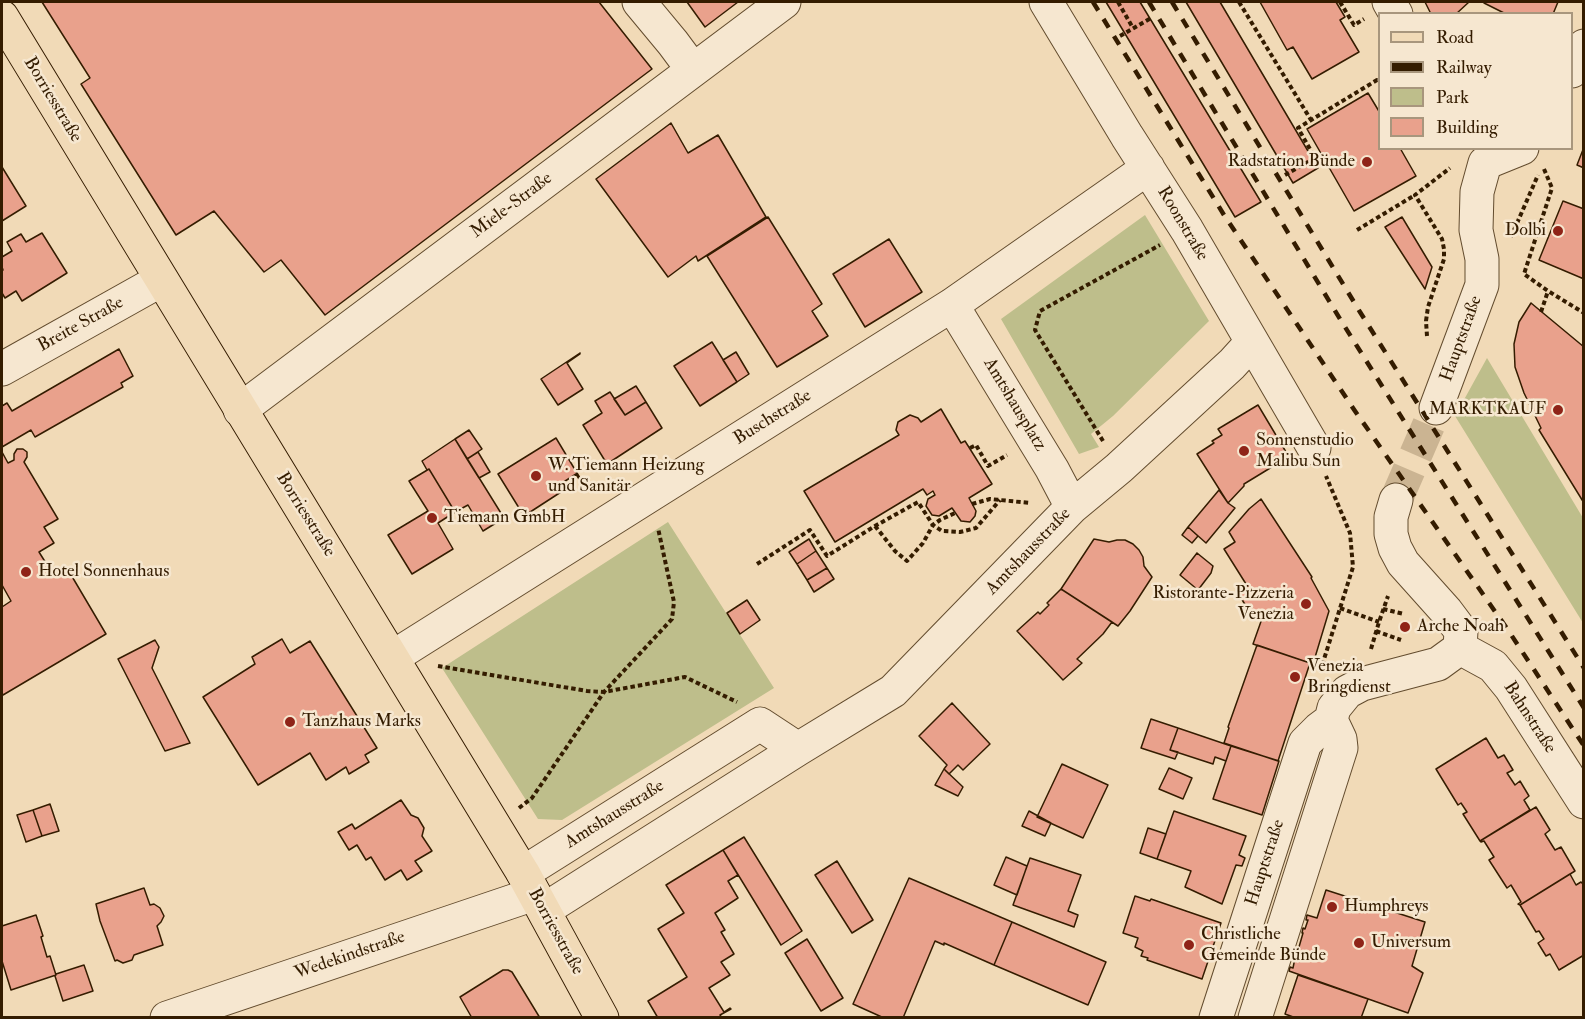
<!DOCTYPE html>
<html>
<head>
<meta charset="utf-8">
<style>
	body { margin:0 }
	#map { position:relative; width:1585px; height:1019px; overflow:hidden; background:#f1dab7; font-family:"IM FELL Double Pica",serif }
	canvas { display:block }
	.frame { position:absolute; inset:0; border:3px solid #341c00; pointer-events:none }
	.legend { position:absolute; left:1378px; top:12px; width:195px; height:138px; box-sizing:border-box; background:#f6e7d0; border:2px solid #a8967d; margin:0; padding:8px 10px; list-style:none; font-size:18px; color:#341c00 }
	.legend li { display:flex; align-items:center; gap:12px; height:30px }
	.legend b { width:30px; border:2px solid #a8967d }
</style>
</head>
<body>
<div id="map">
<canvas width="1585" height="1019"></canvas>
<div class="frame"></div>
<ul class="legend">
<li><b style="height:8px;background:#f1dab7"></b>Road</li>
<li><b style="height:8px;background:#341c00"></b>Railway</li>
<li><b style="height:16px;background:#bebe8b"></b>Park</li>
<li><b style="height:16px;background:#e9a18c"></b>Building</li>
</ul>
</div>
<script>
const ctx = document.querySelector('canvas').getContext('2d');
ctx.lineJoin = 'round';
function fill(path, color) {
  ctx.fillStyle = color;
  ctx.fill(path, 'evenodd');
}
function poly(rows) {
  const path = new Path2D();
  for (const r of rows) {
    path.moveTo(r[0], r[1]);
    for (let i = 2; i < r.length; i += 2) path.lineTo(r[i], r[i + 1]);
  }
  return path;
}
function stroke(path, color, width, dash) {
  ctx.strokeStyle = color;
  ctx.lineWidth = width;
  ctx.lineCap = dash ? 'butt' : 'round';
  ctx.setLineDash(dash || []);
  ctx.stroke(path);
}
function label(font, color, halo, rows, align = 'center') {
  ctx.font = font + ' "IM FELL Double Pica",serif';
  ctx.lineWidth = 5;
  ctx.setLineDash([]);
  ctx.textBaseline = 'middle';
  ctx.strokeStyle = halo;
  ctx.fillStyle = color;
  for (const [text, x, y, turn = 0] of rows) {
    ctx.save();
    ctx.translate(x, y);
    ctx.rotate((+turn || 0) * Math.PI / 180);
    ctx.textAlign = isNaN(turn) ? turn : align;
    if (halo) ctx.strokeText(text, 0, 0);
    ctx.fillText(text, 0, 0);
    ctx.restore();
  }
}
const green = poly([
	[1145,215,1209,321,1113,416,1091,434,1099,447,1079,454,1001,319],
	[1487,358,1583,518,1583,623,1455,416],
	[668,522,774,688,562,820,538,819,442,668]
]);
const building = poly([
	[42,2,599,2,652,69,325,315,281,260,264,272,214,211,176,235,81,84,90,78,42,2],
	[687,2,738,2,705,27,687,2],
	[1106,2,1140,2,1261,202,1235,217,1106,2],
	[1186,2,1220,2,1318,168,1293,183,1186,2],
	[1260,2,1336,2,1345,17,1340,20,1359,52,1312,79,1293,47,1287,50,1260,2],
	[1425,2,1469,2,1456,14,1431,14,1425,2],
	[1485,2,1558,2,1553,14,1506,14,1484,3,1485,2],
	[1368,93,1380,113,1380,148,1400,148,1416,176,1354,211,1307,129,1368,93],
	[671,123,688,153,718,135,766,217,698,261,696,256,668,277,596,179,671,123],
	[1584,147,1584,168,1577,165,1584,147],
	[2,167,26,206,2,221,2,167],
	[1563,201,1584,209,1584,279,1539,260,1563,201],
	[768,217,822,304,812,311,828,336,777,367,707,256,768,217],
	[1402,217,1432,267,1425,289,1385,227,1402,217],
	[42,233,67,273,22,301,16,291,5,298,2,293,2,271,3,270,2,267,2,257,12,251,7,242,21,234,26,242,42,233],
	[889,239,922,292,865,327,833,274,889,239],
	[1531,303,1584,347,1584,503,1539,430,1541,428,1524,393,1515,367,1514,344,1519,322,1531,303],
	[712,342,737,382,700,406,674,366,712,342],
	[119,349,133,376,121,383,123,387,35,437,31,430,2,447,2,406,7,403,12,411,119,349],
	[736,352,749,374,737,382,723,360,736,352],
	[580,353,580,354,567,363,583,389,558,405,541,379,580,353],
	[636,386,646,402,625,415,614,399,636,386],
	[610,392,625,415,646,402,662,428,607,464,583,425,602,413,595,401,610,392],
	[1258,405,1286,452,1285,459,1244,484,1244,486,1228,503,1197,454,1214,443,1212,441,1222,435,1218,429,1258,405],
	[941,409,961,443,965,441,992,484,969,498,976,511,975,516,970,522,961,521,952,508,939,516,932,515,926,506,928,499,935,495,933,491,927,495,923,489,835,542,804,491,899,435,896,430,898,422,910,415,918,418,921,422,941,409],
	[469,430,482,449,467,459,455,439,469,430],
	[556,438,580,478,579,479,576,474,559,485,561,492,524,516,498,474,556,438],
	[455,439,504,518,483,531,468,505,455,512,429,469,427,470,422,461,455,439],
	[17,449,23,449,27,452,27,457,24,462,58,519,44,527,54,543,39,552,54,576,67,568,106,634,3,695,2,693,2,607,11,601,2,585,2,452,8,463,14,460,14,454,17,449],
	[478,452,490,472,479,478,467,459,478,452],
	[429,469,455,512,438,523,453,549,412,574,388,535,428,511,409,481,429,469],
	[1219,490,1228,503,1235,508,1206,543,1188,527,1219,490],
	[1261,499,1312,577,1311,578,1329,611,1313,664,1253,644,1264,613,1254,619,1236,590,1246,584,1224,549,1235,542,1229,532,1249,509,1261,499],
	[1188,527,1198,536,1192,543,1182,535,1188,527],
	[809,539,816,551,797,564,789,552,809,539],
	[1094,539,1109,542,1117,540,1125,540,1133,544,1139,550,1143,557,1144,566,1152,577,1130,611,1118,626,1061,589,1094,539],
	[816,551,827,568,807,580,797,564,816,551],
	[1197,553,1213,566,1211,573,1198,590,1180,575,1197,553],
	[827,568,834,579,814,592,807,580,827,568],
	[1061,589,1112,622,1103,634,1077,659,1082,663,1063,680,1017,631,1038,612,1040,614,1049,605,1047,603,1061,589],
	[747,600,760,620,740,634,727,613,747,600],
	[282,639,290,653,310,641,377,748,365,755,369,762,349,774,346,767,326,780,310,753,258,785,203,697,255,664,252,657,282,639],
	[155,640,159,647,152,668,190,743,165,751,118,659,155,640],
	[1257,645,1310,663,1278,761,1224,743,1229,728,1228,727,1257,645],
	[952,703,990,744,963,770,958,765,949,774,944,769,947,765,919,736,952,703],
	[1151,719,1178,728,1170,750,1178,752,1175,759,1141,748,1151,719],
	[1178,728,1231,746,1226,761,1215,757,1213,764,1170,750,1178,728],
	[1486,738,1498,758,1504,755,1513,770,1507,773,1515,785,1520,781,1529,796,1524,800,1530,810,1480,841,1463,814,1467,812,1461,803,1458,805,1436,769,1486,738],
	[1231,746,1279,761,1262,815,1213,799,1231,746],
	[1062,764,1108,785,1083,838,1037,817,1062,764],
	[1169,768,1192,778,1183,799,1159,789,1169,768],
	[944,769,963,787,958,796,935,785,944,769],
	[401,800,411,815,418,818,424,828,422,836,432,851,415,861,422,871,407,880,401,870,385,880,371,857,366,860,357,845,349,850,338,832,352,824,355,829,401,800],
	[50,804,59,831,42,836,33,810,50,804],
	[1536,807,1550,830,1545,834,1555,850,1561,847,1575,871,1520,905,1518,904,1521,902,1511,885,1507,888,1489,860,1494,857,1484,841,1481,842,1480,841,1536,807],
	[33,810,42,836,26,842,17,815,33,810],
	[1029,811,1051,823,1045,836,1022,826,1029,811],
	[1174,811,1246,836,1239,855,1245,858,1242,866,1236,865,1222,904,1185,887,1191,871,1157,859,1174,811],
	[1148,828,1166,834,1157,859,1140,853,1148,828],
	[744,837,802,931,781,945,723,850,744,837],
	[723,850,738,875,728,881,738,898,715,913,725,930,721,932,734,954,721,962,730,975,709,988,724,1012,730,1008,731,1009,720,1015,722,1018,658,1018,648,1001,687,977,658,929,684,913,666,885,723,850],
	[1006,857,1027,866,1017,895,994,885,1006,857],
	[1030,858,1081,875,1068,911,1078,915,1074,927,1013,905,1030,858],
	[837,861,873,920,852,933,815,875,837,861],
	[1570,874,1576,885,1581,882,1584,885,1584,955,1559,970,1550,954,1546,956,1538,943,1544,939,1539,931,1536,932,1520,905,1570,874],
	[909,878,1012,922,994,965,944,943,944,945,935,941,903,1018,884,1018,853,1004,909,878],
	[144,888,150,905,154,904,160,908,164,916,161,922,157,926,163,945,134,955,132,960,123,963,117,960,115,961,100,921,96,904,144,888],
	[1326,890,1425,922,1412,966,1423,973,1408,1013,1289,971,1290,967,1293,968,1295,958,1294,958,1295,953,1297,954,1303,933,1302,933,1303,928,1305,929,1308,920,1306,920,1307,915,1317,918,1326,890],
	[1135,896,1150,901,1151,899,1221,923,1202,979,1147,960,1148,958,1141,956,1143,951,1135,947,1138,938,1123,933,1135,896],
	[36,915,43,936,41,937,47,957,50,956,56,975,11,990,2,961,2,926,36,915],
	[1012,922,1106,962,1088,1005,994,965,1012,922],
	[807,939,843,998,821,1011,785,953,807,939],
	[84,965,93,991,63,1001,55,976,56,974,84,965],
	[503,970,508,970,512,972,540,1018,472,1018,460,997,503,970],
	[1298,975,1368,999,1361,1018,1296,1018,1285,1014,1298,975]
]);
const minorTunnel = poly([
	[1396,500,1436,408]
]);
const path = poly([
	[1118,2,1133,28],
	[1239,2,1311,120],
	[1340,2,1354,25,1364,19],
	[1120,36,1151,18],
	[1544,169,1552,188,1524,274,1548,291,1584,313],
	[1285,175,1315,158,1298,128,1377,80,1380,80],
	[1357,230,1415,195],
	[1511,237,1538,175],
	[1541,312,1548,291],
	[1427,336,1426,321,1428,307,1444,259,1444,249,1442,239,1415,195,1450,168],
	[1103,441,1035,330,1040,311,1160,245],
	[970,448,976,445,988,466,1007,455],
	[972,504,990,499,1030,503],
	[875,526,895,551,907,561,923,543,933,525,942,531,960,532,976,528,1000,500],
	[757,564,810,530,827,556,875,526,918,502,933,525,940,520,955,513],
	[1340,608,1379,622],
	[1383,609,1404,614],
	[1376,631,1401,640],
	[1371,649,1379,622,1388,596],
	[438,666,587,691,604,692,685,677,737,702],
	[1320,672,1353,567,1350,533,1326,476],
	[519,808,532,798,604,692,672,619,674,602,658,528]
]);
const minor = poly([
	[639,2,673,43,693,70],
	[1046,2,1127,136,1187,230,1314,448],
	[1389,2,1396,14],
	[1572,71,1584,46],
	[1485,163,1522,148],
	[952,305,1052,469,1072,507],
	[2,369,161,280],
	[1436,408,1482,285,1482,259,1476,230,1477,192,1485,163],
	[240,410,784,2],
	[1396,500,1391,517,1391,534,1395,548,1403,563,1446,611,1461,631,1460,648],
	[1460,648,1493,666,1511,688,1584,802],
	[393,657,952,305,1148,168],
	[523,873,760,724,798,749],
	[544,910,798,749,893,691,1072,507,1119,468,1232,364,1252,342],
	[167,1018,534,894],
	[1216,1018,1305,743,1319,729,1331,720,1334,708,1347,692,1362,684,1438,664,1460,648],
	[1255,1018,1341,748,1340,739,1331,720]
]);
const major = poly([
	[2,17,523,873,602,1018]
]);
const rail = poly([
	[1093,2,1224,215,1355,411,1508,630,1584,746],
	[1149,2,1340,319,1584,708],
	[1172,2,1360,312,1584,668]
]);
const markers = [
	[1367,162,6,"#8f2418"],
	[1558,231,6,"#8f2418"],
	[1558,410,6,"#8f2418"],
	[1244,451,6,"#8f2418"],
	[536,476,6,"#8f2418"],
	[432,518,6,"#8f2418"],
	[26,572,6,"#8f2418"],
	[1306,604,6,"#8f2418"],
	[1405,627,6,"#8f2418"],
	[1295,677,6,"#8f2418"],
	[290,722,6,"#8f2418"],
	[1332,907,6,"#8f2418"],
	[1359,943,6,"#8f2418"],
	[1189,945,6,"#8f2418"]
];
const streetNames = [
	["Borriesstraße",52,100,59],
	["Miele-Straße",512,206,-37],
	["Roonstraße",1182,224,59],
	["Breite Straße",81,325,-29],
	["Hauptstraße",1462,339,-70],
	["Amtshausplatz",1014,405,59],
	["Buschstraße",773,418,-32],
	["Borriesstraße",305,515,58],
	["Amtshausstraße",1029,552,-46],
	["Bahnstraße",1529,718,57],
	["Amtshausstraße",615,815,-32],
	["Hauptstraße",1266,863,-72],
	["Borriesstraße",555,932,61],
	["Wedekindstraße",350,956,-19]
];
const poiNames = [
	["Radstation Bünde",1355,162,"right"],
	["Dolbi",1546,231,"right"],
	["MARKTKAUF",1546,410,"right"],
	["Sonnenstudio",1256,441],
	["Malibu Sun",1256,462],
	["W. Tiemann Heizung",548,466],
	["und Sanitär",548,487],
	["Tiemann GmbH",444,518],
	["Hotel Sonnenhaus",38,572],
	["Ristorante-Pizzeria",1294,594,"right"],
	["Venezia",1294,615,"right"],
	["Arche Noah",1417,627],
	["Venezia",1307,667],
	["Bringdienst",1307,688],
	["Tanzhaus Marks",302,722],
	["Humphreys",1344,907],
	["Christliche",1201,935],
	["Gemeinde Bünde",1201,956],
	["Universum",1371,943]
];
fill(green, '#bebe8b');
fill(building, '#e9a18c');
stroke(building, '#341c00', 1.5);
stroke(minorTunnel, '#cbb492', 33, [33, 16]);
stroke(minor, '#634c2e', 35);
stroke(major, '#341c00', 35);
stroke(path, '#341c00', 4, [4.5, 3]);
stroke(minor, '#f6e7d0', 33);
stroke(major, '#f1dab7', 33);
stroke(rail, '#341c00', 4.5, [10, 10]);
for (const [x, y, r, color] of markers) {
  const dot = new Path2D();
  dot.arc(x, y, r, 0, 2 * Math.PI);
  ctx.fillStyle = color;
  ctx.fill(dot);
  stroke(dot, '#f6e7d0', 2);
}
label('18px', '#341c00', '#f6e7d0', streetNames);
label('18px', '#341c00', '#f6e7d0', poiNames, 'left');
</script>
</body>
</html>
